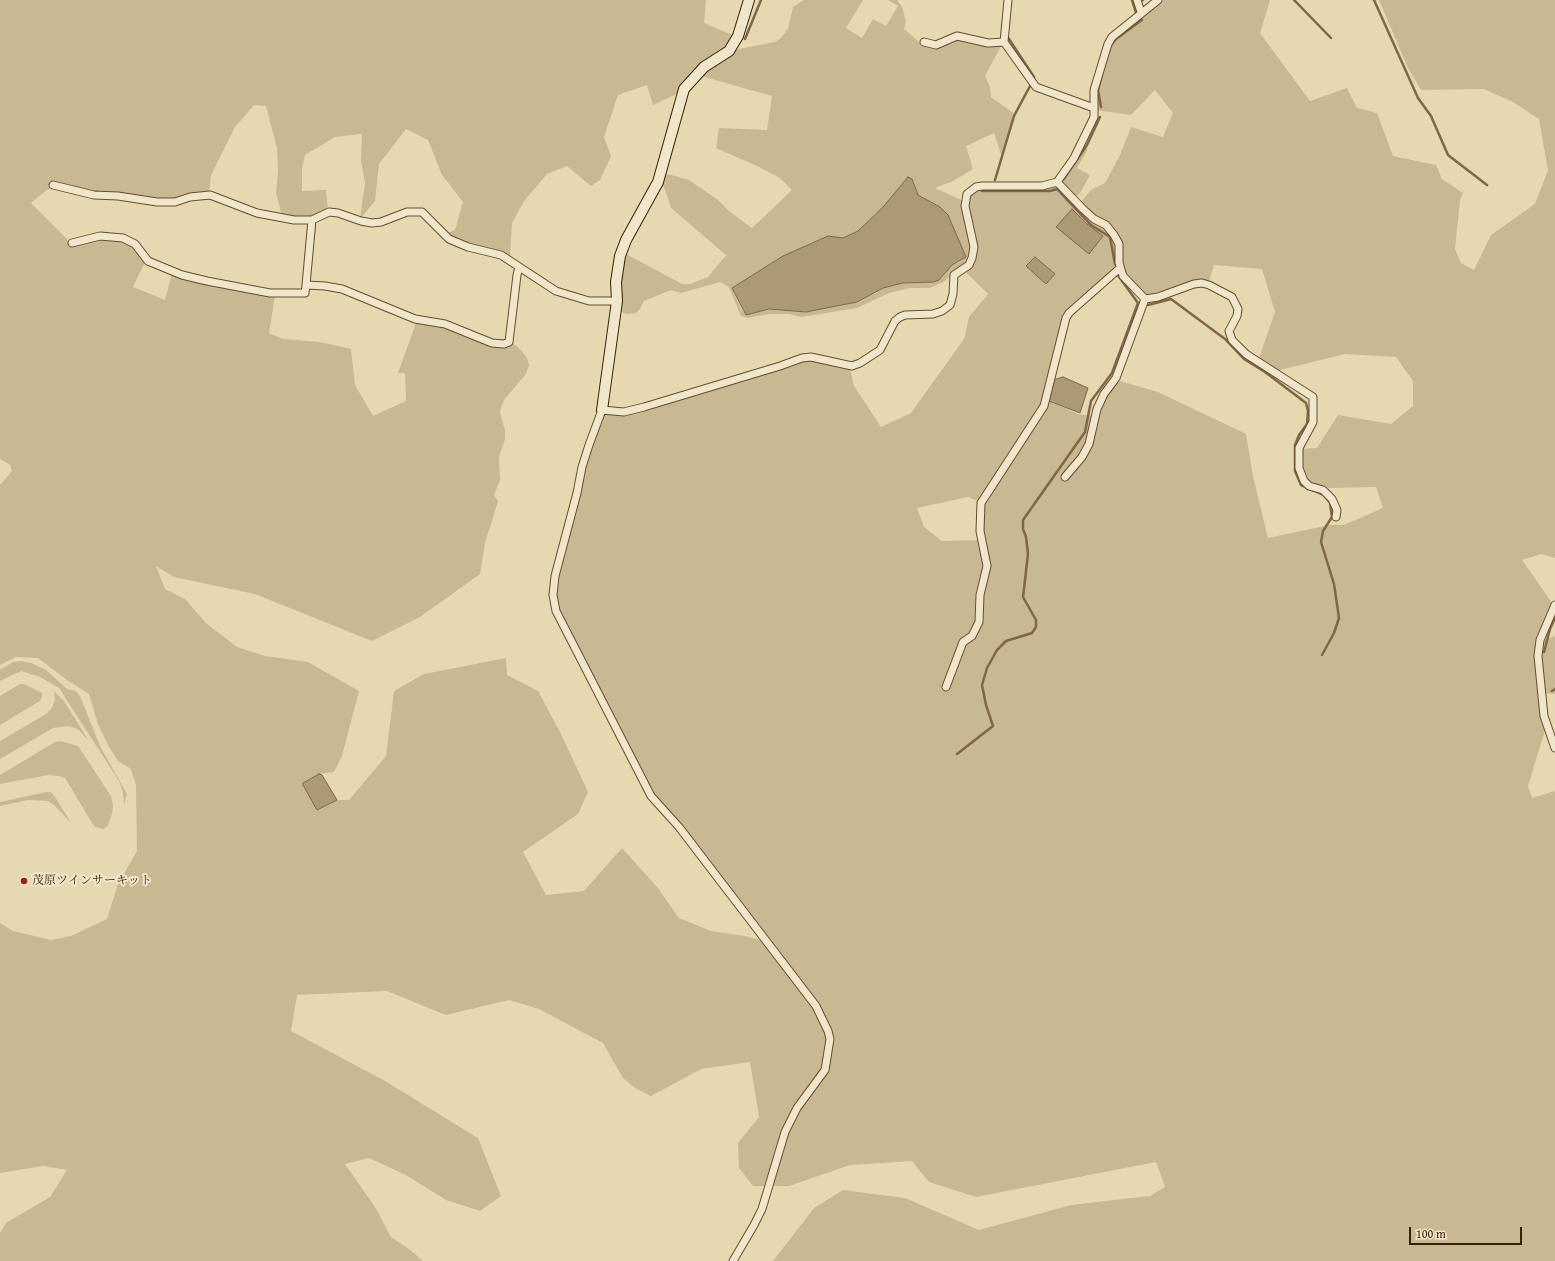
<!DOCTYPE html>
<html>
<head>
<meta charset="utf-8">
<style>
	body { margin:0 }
	#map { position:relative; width:1555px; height:1261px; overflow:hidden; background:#e6d9b0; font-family:"Gentium Book Plus",serif }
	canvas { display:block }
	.scale { position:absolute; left:1409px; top:1227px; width:113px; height:18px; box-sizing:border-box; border:2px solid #3b1d03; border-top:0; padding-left:5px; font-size:12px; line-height:14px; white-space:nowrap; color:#3b1d03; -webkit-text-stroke:3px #efe6cc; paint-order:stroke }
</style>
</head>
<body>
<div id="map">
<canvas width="1555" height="1261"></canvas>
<div class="scale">100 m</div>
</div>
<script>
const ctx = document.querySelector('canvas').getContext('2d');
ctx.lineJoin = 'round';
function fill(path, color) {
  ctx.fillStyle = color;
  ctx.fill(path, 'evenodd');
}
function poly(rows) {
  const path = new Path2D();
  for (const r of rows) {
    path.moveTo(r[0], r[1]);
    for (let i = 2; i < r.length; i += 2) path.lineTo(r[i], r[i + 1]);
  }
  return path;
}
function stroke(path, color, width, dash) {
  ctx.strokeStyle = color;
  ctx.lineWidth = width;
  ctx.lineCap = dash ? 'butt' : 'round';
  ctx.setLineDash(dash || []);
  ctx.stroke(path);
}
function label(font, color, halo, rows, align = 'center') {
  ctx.font = font + ' "Gentium Book Plus","Noto Serif JP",serif';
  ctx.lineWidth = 4;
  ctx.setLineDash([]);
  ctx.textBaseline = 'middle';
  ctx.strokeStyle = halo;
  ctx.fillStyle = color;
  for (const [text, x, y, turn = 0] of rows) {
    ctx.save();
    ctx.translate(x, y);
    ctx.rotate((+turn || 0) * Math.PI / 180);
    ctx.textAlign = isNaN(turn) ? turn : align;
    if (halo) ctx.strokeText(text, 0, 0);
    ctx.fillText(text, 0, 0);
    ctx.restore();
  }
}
const green = poly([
	[0,0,706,0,704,23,735,36,727,45,679,93,653,105,647,85,618,95,604,137,611,156,600,180,591,186,567,166,547,174,524,201,512,223,510,257,469,245,445,234,455,230,463,202,442,175,428,140,406,129,379,164,375,201,360,219,365,183,361,161,362,134,335,137,305,155,302,168,302,191,326,190,328,211,306,218,282,216,276,193,278,171,277,148,266,106,254,105,235,127,211,175,209,193,167,200,93,191,48,189,31,203,70,242,71,247,99,239,121,240,134,246,146,260,133,287,165,300,172,273,275,296,269,333,283,339,320,342,351,349,355,385,373,416,406,401,405,373,398,373,416,323,419,322,446,326,486,343,513,343,521,350,527,358,529,365,526,374,504,400,501,408,500,412,505,430,505,439,499,457,500,480,494,495,498,501,485,543,480,574,420,617,372,641,255,594,174,577,156,566,165,589,185,599,206,623,237,647,265,656,308,662,359,691,342,756,334,772,319,774,317,810,337,800,349,800,386,756,394,691,424,674,506,658,507,675,538,691,561,734,588,792,578,814,523,852,546,895,584,891,622,848,657,887,679,918,711,931,745,936,769,942,652,793,560,614,556,603,556,582,584,463,603,414,630,413,804,360,813,359,850,369,854,386,881,427,911,413,964,339,969,317,988,294,966,272,974,262,977,246,968,210,970,194,976,190,1056,185,1107,229,1116,242,1117,268,1068,313,1052,364,1049,401,1078,414,1092,416,1097,400,1120,381,1158,392,1246,434,1253,476,1268,538,1329,525,1344,525,1383,508,1376,487,1330,488,1309,484,1301,473,1300,449,1317,448,1338,415,1391,424,1413,406,1413,381,1396,357,1345,354,1276,371,1259,358,1275,312,1262,269,1214,265,1209,282,1148,297,1122,272,1116,234,1093,216,1080,203,1091,190,1105,183,1120,155,1131,127,1163,137,1173,113,1155,90,1131,115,1096,110,1096,90,1113,39,1161,0,1270,0,1260,33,1310,101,1347,88,1357,108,1377,113,1393,156,1436,165,1442,179,1463,193,1460,200,1455,249,1461,263,1474,270,1491,235,1535,204,1548,170,1539,119,1513,102,1484,89,1421,90,1408,68,1379,0,1555,0,1555,558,1541,554,1522,560,1553,604,1538,640,1546,727,1528,786,1532,798,1555,791,1555,1261,773,1261,814,1208,843,1190,905,1198,979,1230,1071,1205,1150,1196,1165,1187,1156,1162,976,1197,929,1182,912,1161,850,1165,789,1186,753,1186,739,1168,738,1143,759,1117,750,1062,701,1069,651,1096,635,1088,623,1078,603,1043,539,1009,509,1000,446,1015,387,991,297,995,291,1031,385,1081,478,1138,501,1196,480,1211,446,1200,406,1175,369,1158,345,1164,375,1207,391,1237,409,1249,423,1261,0,1261,0,1233,6,1223,50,1197,67,1170,43,1166,0,1173,0,923,13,931,51,940,71,936,107,919,118,884,137,851,136,785,131,769,118,761,109,747,98,724,89,694,67,680,38,658,16,657,0,665,0,485,12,471,10,465,0,459],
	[968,497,983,503,983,538,988,571,983,567,979,540,942,541,924,527,917,508],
	[804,0,863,0,846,28,862,38,873,19,886,26,898,6,888,0,897,0,902,7,906,21,904,29,919,42,928,46,955,39,1002,44,985,76,990,87,991,97,1016,115,1002,157,994,133,966,146,973,169,953,181,935,188,963,201,972,243,969,262,943,282,930,288,910,288,889,293,857,308,801,317,789,314,769,314,748,318,741,316,729,287,720,282,681,293,671,290,644,301,640,309,636,313,626,314,617,310,622,264,626,254,682,284,690,284,708,277,726,255,671,208,664,187,660,186,664,173,689,180,718,200,730,212,752,228,792,190,780,178,757,166,716,148,719,128,767,130,772,96,701,76,734,50,775,42,781,38,788,29,793,7],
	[908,177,912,179,918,195,940,207,960,262,952,265,939,280,934,282,903,283,883,288,857,302,806,312,769,309,746,315,741,309,732,288,783,256,828,236,843,238,858,231,883,207],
	[1082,148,1088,149,1077,168,1090,175,1080,193,1075,197,1062,183,1061,178],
	[1555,636,1555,694,1544,693,1540,655,1542,641],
	[21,661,31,663,46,670,67,689,76,691,80,696,100,746,127,794,124,805,123,792,119,781,59,688,40,677,21,671,0,681,0,670,13,662],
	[20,684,24,684,42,693,42,697,40,701,0,725,0,696],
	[54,691,64,701,89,741,78,729,68,726,53,728,0,759,0,741,46,714,52,708,55,700],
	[60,741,78,746,111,796,113,805,112,814,108,825,104,829,95,827,92,823,65,778,59,776,48,775,0,784,0,775,55,742],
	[46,792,51,792,55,797,72,824,54,805,48,801,28,800,0,806,0,802]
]);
const water = poly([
	[908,177,912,179,918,195,940,207,948,215,966,257,952,265,939,280,934,282,903,283,883,288,857,302,806,312,769,309,746,315,732,288,783,256,828,236,843,238,858,231,883,207,908,177],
	[1072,209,1087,224,1103,236,1089,254,1056,227,1072,209],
	[1035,257,1055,274,1046,284,1026,266,1035,257],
	[1063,377,1088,388,1080,413,1049,401,1053,380,1063,377],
	[319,774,322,775,337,800,317,810,303,785,303,783,319,774]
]);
const stream = poly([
	[1294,0,1331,38],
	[1374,0,1418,98,1431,116,1448,155,1487,185],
	[1141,1,1143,0],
	[1139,22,1142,20],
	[1007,36,1034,77],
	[745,39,761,0],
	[1111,45,1116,39,1139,22,1132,0],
	[1101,107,1098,90,1102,74],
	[995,180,1014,116,1030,86],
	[1063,180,1087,145,1100,117],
	[982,191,1050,191,1057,189,1091,225,1110,237,1115,264],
	[1148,305,1171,299,1225,339,1244,359,1265,372,1306,403,1308,411,1307,424,1299,435,1295,445,1295,471,1301,485,1324,495,1330,503,1332,517,1323,531,1321,542,1334,584,1339,618,1334,633,1322,655],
	[1544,652,1550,629,1555,618],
	[1552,691,1555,689],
	[957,754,993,726,986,705,982,685,987,668,997,650,1006,641,1032,633,1036,627,1036,620,1023,597,1028,554,1026,537,1023,529,1023,520,1085,432,1091,401,1112,373,1138,303,1117,274]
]);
const street = poly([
	[1008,0,1004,42,1036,87,1094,108],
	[1137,0,1141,12],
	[924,42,936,45,957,36,988,43,1004,42],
	[1057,182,1083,209,1094,219,1106,225,1114,235,1119,244,1119,263,1123,276,1145,299,1158,297,1194,284,1202,283,1209,285,1232,297,1238,309,1237,316,1229,331,1232,340,1246,354,1313,397,1313,422,1299,448,1299,468,1304,481,1309,486,1323,490,1332,499,1337,510,1336,517],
	[53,185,94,195,118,196,157,202,175,202,190,197,210,195,257,213,294,220,312,220,329,212,338,213,361,221,372,223,381,222,407,212,422,212,449,239,468,247,501,255,556,291,589,301,617,301],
	[312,220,306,285,325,286,342,289,415,319,445,324,492,343,504,344,509,342,517,275,519,267],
	[72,243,100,236,123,238,135,244,148,261,182,275,207,281,270,293,305,293,306,285],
	[1065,477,1082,457,1089,444,1097,409,1104,394,1116,378,1145,299],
	[1555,605,1540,640,1538,656,1544,716,1555,748],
	[946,687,963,642,972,636,979,622,980,595,987,566,980,531,981,503,1044,406,1066,318,1069,313,1120,268],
	[733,1261,754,1225,762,1209,785,1132,797,1108,825,1070,830,1039,828,1031,816,1006,679,827,651,796,556,611,553,595,555,576,577,493,582,467,589,445,602,410,624,412,644,407,780,366,802,358,811,357,852,366,860,363,880,350,895,321,900,317,905,315,933,314,942,311,950,305,953,294,954,275,969,265,972,258,974,247,965,206,967,194,976,187,982,186,1042,186,1057,182,1074,158,1094,117,1094,90,1108,44,1112,37,1158,0]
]);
const secondary = poly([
	[602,410,617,301,616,282,620,256,626,240,658,182,684,89,704,67,729,51,738,36,749,0]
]);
const markers = [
	[24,881,4,"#8f2418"]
];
const poiNames = [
	["茂原ツインサーキット",32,881]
];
fill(green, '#c9b993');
fill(water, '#ac9975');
stroke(water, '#7f6747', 1);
stroke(stream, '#7f6747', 2.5);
stroke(street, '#664c2e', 9);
stroke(secondary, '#3b1d03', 12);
stroke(street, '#efe6cc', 7);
stroke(secondary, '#efe6cc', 10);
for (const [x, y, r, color] of markers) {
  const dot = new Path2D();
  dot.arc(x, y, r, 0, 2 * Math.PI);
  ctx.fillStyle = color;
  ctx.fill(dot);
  stroke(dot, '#efe6cc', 1.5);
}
label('12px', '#3b1d03', '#efe6cc', poiNames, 'left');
</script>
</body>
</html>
